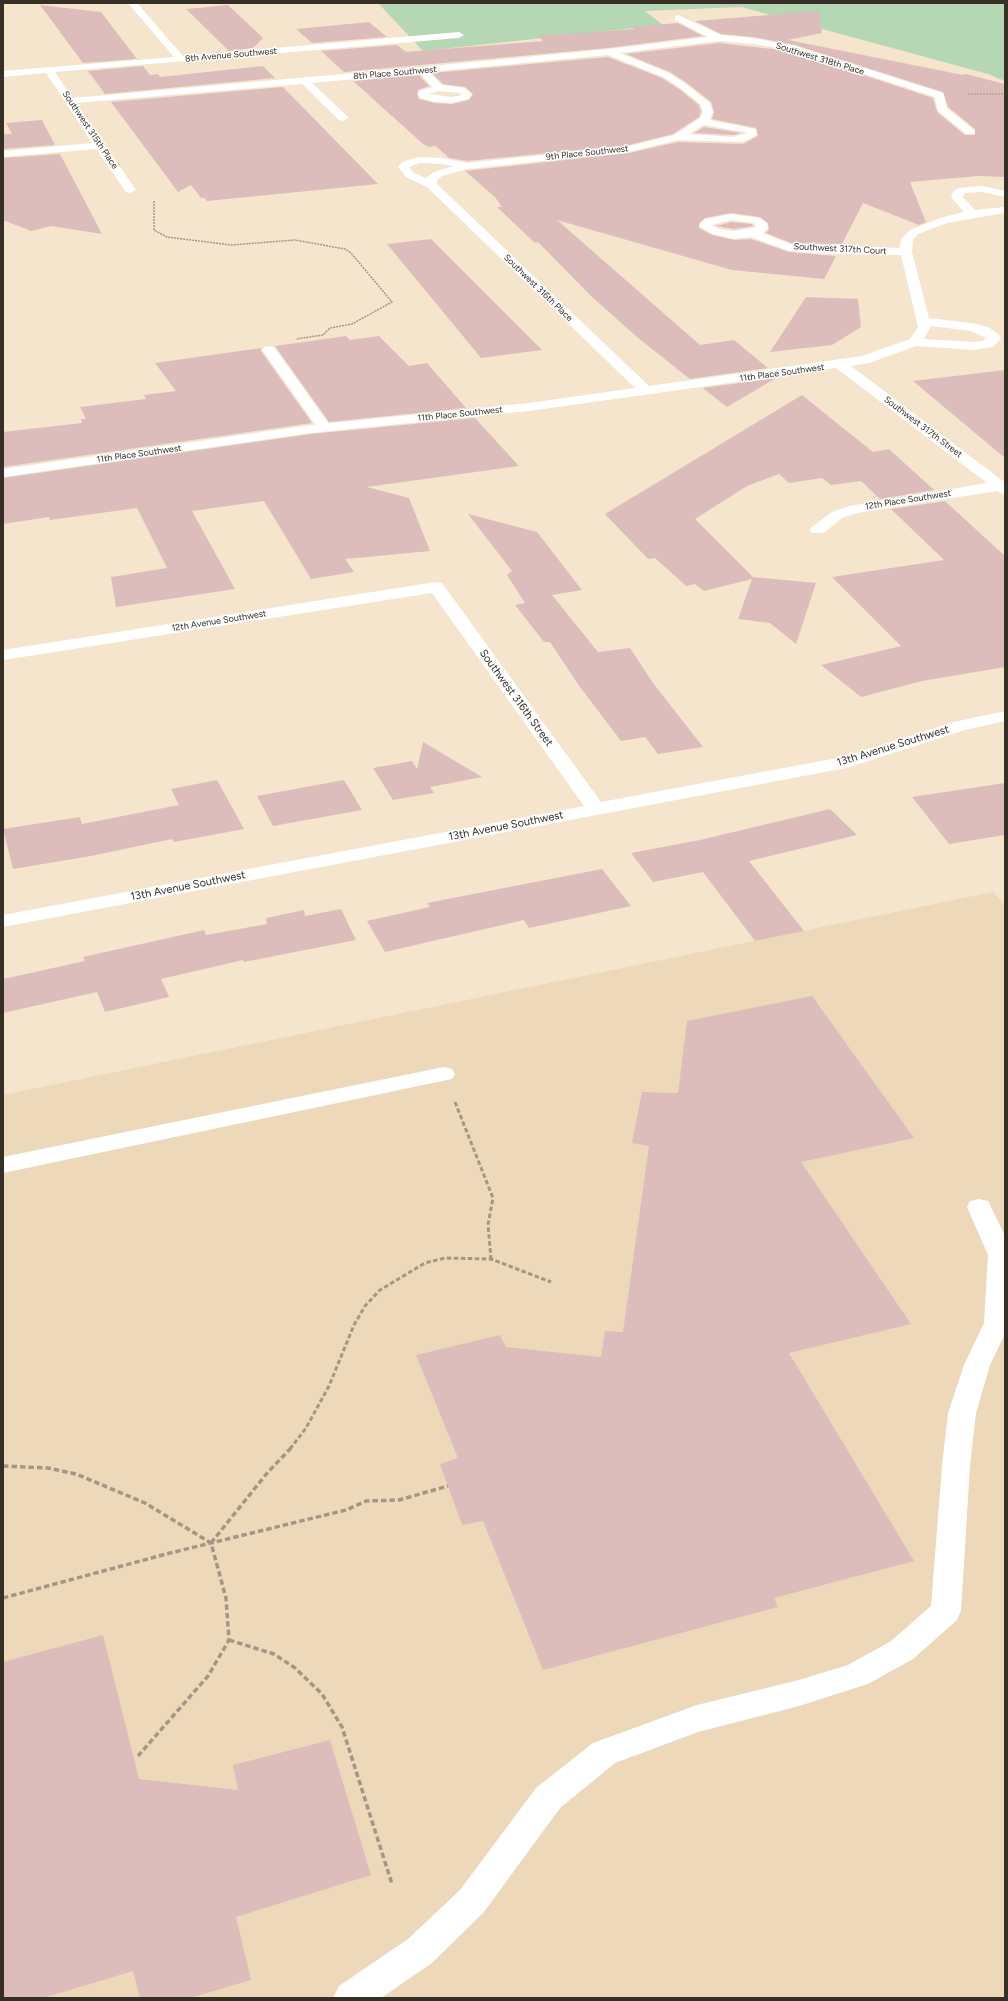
<!DOCTYPE html>
<html>
<head>
<meta charset="utf-8">
<style>
	body { margin:0 }
	#map { position:relative; width:1008px; height:2001px; overflow:hidden; background:#f5e5cd; font-family:Figtree,sans-serif }
	canvas { display:block }
	.frame { position:absolute; inset:0; border:4px solid #352f26; pointer-events:none }
</style>
</head>
<body>
<div id="map">
<canvas width="1008" height="2001"></canvas>
<div class="frame"></div>
</div>
<script>
const ctx = document.querySelector('canvas').getContext('2d');
ctx.lineJoin = 'round';
function fill(path, color) {
  ctx.fillStyle = color;
  ctx.fill(path, 'evenodd');
}
function poly(rows) {
  const path = new Path2D();
  for (const r of rows) {
    path.moveTo(r[0], r[1]);
    for (let i = 2; i < r.length; i += 2) path.lineTo(r[i], r[i + 1]);
  }
  return path;
}
function stroke(path, color, width, dash) {
  ctx.strokeStyle = color;
  ctx.lineWidth = width;
  ctx.lineCap = dash ? 'butt' : 'round';
  ctx.setLineDash(dash || []);
  ctx.stroke(path);
}
function label(font, color, halo, rows, align = 'center') {
  ctx.font = font + ' Figtree,sans-serif';
  ctx.lineWidth = 3;
  ctx.setLineDash([]);
  ctx.textBaseline = 'middle';
  ctx.strokeStyle = halo;
  ctx.fillStyle = color;
  for (const [text, x, y, turn = 0] of rows) {
    ctx.save();
    ctx.translate(x, y);
    ctx.rotate((+turn || 0) * Math.PI / 180);
    ctx.textAlign = isNaN(turn) ? turn : align;
    if (halo) ctx.strokeText(text, 0, 0);
    ctx.fillText(text, 0, 0);
    ctx.restore();
  }
}
const built = poly([
	[993,892,1005,905,1005,1998,3,1998,3,1095]
]);
const green = poly([
	[378,3,1005,3,1005,81,988,74,741,7,645,11,663,25,423,51]
]);
const building = poly([
	[40,5,101,12,137,59,83,63],
	[228,5,263,38,253,48,229,51,186,9],
	[819,11,822,33,788,40,963,75,966,74,1005,84,1005,177,978,176,910,182,926,222,919,225,863,203,842,244,791,243,766,233,769,229,768,223,760,217,731,213,705,218,699,223,699,228,712,235,734,240,751,239,789,252,836,256,824,279,732,270,557,220,700,345,734,340,768,368,690,379,638,338,592,297,538,242,535,243,497,207,502,207,495,197,465,171,629,153,678,142,743,144,758,136,756,128,712,119,714,112,711,102,687,83,670,72,626,54,719,43,790,51,933,98,937,112,965,135,975,135,975,129,948,107,943,92,795,45,753,37,721,34,695,21],
	[369,22,387,37,312,43,296,29],
	[678,23,703,36,608,48,344,72,321,51,397,45,406,52,543,41,538,36,635,29,632,27],
	[608,57,662,78,679,89,699,105,701,112,699,117,673,134,629,145,467,161,449,158,436,146,429,147,422,143,353,81,419,75,429,86,418,90,417,94,419,99,435,103,452,104,469,100,473,94,465,87,443,84,432,73],
	[143,66,150,75,158,74,160,77,263,66,275,78,105,94,88,71],
	[283,87,378,184,207,201,205,198,201,198,191,185,178,192,111,102],
	[42,120,55,145,3,149,3,134,12,134,6,123],
	[704,127,741,133,733,135,694,133],
	[60,154,102,234,51,226,31,231,3,220,3,158],
	[731,222,752,224,753,226,734,229,716,226],
	[431,239,542,350,481,358,387,244],
	[806,297,858,299,861,327,832,345,770,352],
	[346,336,350,340,379,336,409,366,427,363,466,408,329,422,275,346],
	[261,348,261,351,312,423,3,467,3,432,82,423,81,419,86,419,80,407,146,399,144,395,176,391,155,363],
	[1005,370,1005,458,913,381],
	[776,378,727,407,703,388],
	[802,395,873,452,889,449,934,490,880,499,861,481,831,485,822,478,789,483,779,474,747,486,695,519,753,577,816,583,796,644,770,623,738,619,752,579,704,591,695,584,686,586,655,558,648,559,605,514],
	[475,418,519,466,367,487,409,498,430,551,345,559,354,572,311,579,264,501,192,511,235,589,116,607,111,577,167,568,137,508,50,520,49,517,3,524,3,478,311,434],
	[945,501,1005,556,1005,667,922,681,861,697,821,665,901,646,832,577,944,560,891,509],
	[468,514,537,532,582,590,552,595,598,652,630,648,653,683,703,747,658,754,645,737,621,741,580,687,550,642,544,642,515,605,525,603,507,575,512,571],
	[423,742,482,777,430,787,434,793,393,800,373,768,412,761,417,769],
	[217,780,244,829,174,842,172,839,91,856,13,869,3,829,80,817,82,824,179,805,171,789],
	[344,780,362,810,273,826,257,796],
	[1005,783,1005,835,949,844,912,797],
	[830,809,857,835,749,861,804,931,755,941,703,872,653,882,631,853,700,840],
	[602,869,631,906,529,928,524,920,385,952,367,921,430,907,427,903],
	[341,909,356,940,244,962,243,960,161,979,169,997,105,1012,97,992,3,1013,3,979,85,961,83,957,204,930,206,935,267,924,266,918,304,910,305,916],
	[812,996,914,1138,801,1162,911,1324,789,1353,914,1561,774,1598,778,1607,543,1670,483,1521,462,1525,440,1464,458,1458,416,1355,500,1335,506,1347,601,1357,605,1331,623,1332,649,1146,632,1143,642,1092,678,1093,687,1021],
	[103,1635,139,1779,238,1790,233,1765,330,1740,371,1875,236,1917,251,1980,190,1998,140,1998,133,1971,43,1998,3,1998,3,1662]
]);
const pathFar3 = poly([
	[968,94,1005,94]
]);
const pathFar2 = poly([
	[154,201,154,230,167,237,231,245,295,240,345,249,351,253,392,302,352,324,330,328,323,335,296,339]
]);
const pathFar1 = poly([
	[455,1102,493,1198,488,1225,491,1259],
	[290,1449,306,1428,329,1386,354,1325,365,1306,380,1290,425,1263,445,1258,491,1259,551,1282]
]);
const path = poly([
	[3,1466,48,1468,76,1474,145,1503,211,1543,226,1598,229,1640,208,1676,138,1756],
	[211,1543,268,1472,291,1448],
	[3,1598,170,1553,346,1510,366,1501,399,1500,448,1486],
	[229,1640,274,1654,295,1668,322,1694,342,1727,392,1884]
]);
const service = poly([
	[939,92,944,95,947,108,974,130,975,132,974,134,966,134,938,111,934,95,939,92],
	[269,346,274,347,329,424,331,427,329,430,319,430,262,350,264,347,269,346],
	[444,1067,452,1069,455,1074,452,1079,3,1173,3,1157,444,1067],
	[979,1199,988,1201,1005,1236,1005,1334,990,1365,976,1413,970,1466,961,1611,957,1620,913,1659,868,1684,799,1706,698,1732,615,1763,560,1808,484,1912,432,1963,381,1998,333,1998,339,1986,408,1939,460,1890,536,1788,593,1743,697,1705,799,1680,848,1665,891,1641,931,1606,942,1466,948,1413,964,1365,984,1323,988,1255,967,1207,970,1201,979,1199]
]);
const minor = poly([
	[128,3,137,3,183,56,459,32,464,35,459,38,55,72,72,98,422,67,608,49,708,37,675,20,675,16,678,15,721,35,753,38,795,46,943,93,944,95,943,97,935,97,790,50,753,44,719,41,620,53,669,73,686,84,710,103,713,112,710,120,756,129,757,135,743,142,678,140,629,152,467,169,442,176,437,180,437,184,649,386,862,356,910,339,918,327,901,255,825,254,789,251,751,237,734,239,712,234,700,227,700,224,705,219,731,214,760,218,767,223,768,229,763,233,791,244,900,248,901,239,910,230,940,218,964,212,951,197,954,191,958,188,982,186,1005,191,1005,197,982,192,965,193,963,197,975,210,1005,207,1005,213,947,223,918,234,913,240,912,252,929,318,978,324,990,328,999,335,1001,338,999,341,992,347,974,350,916,346,869,363,851,366,1003,481,1005,480,1005,495,997,491,857,513,842,518,824,533,812,533,810,530,812,527,832,512,849,506,987,483,836,368,529,411,311,433,3,477,3,469,311,425,529,403,635,388,427,187,406,177,398,167,402,162,419,157,443,158,467,163,629,146,674,135,700,118,703,112,700,104,680,88,663,77,608,55,429,72,442,85,465,88,472,94,469,99,452,103,435,102,420,98,418,93,419,91,432,87,420,73,312,83,347,116,348,118,343,121,339,120,302,84,76,103,136,190,130,193,126,192,96,149,3,157,3,151,92,143,46,73,3,77,3,71,174,57,128,3],
	[439,91,459,93,462,95,452,97,428,94,439,91],
	[704,125,744,132,747,133,733,137,689,134,704,125],
	[420,163,443,164,453,166,434,172,426,178,414,173,409,167,420,163],
	[731,220,753,223,756,227,734,231,719,229,712,225,731,220],
	[931,326,971,331,986,338,983,341,974,342,924,339,931,326],
	[436,582,442,583,601,802,843,757,954,722,1005,711,1005,721,965,730,846,768,3,927,3,915,584,806,432,593,3,660,3,650,436,582]
]);
const farStreetnames = [
	["8th Avenue Southwest",231,55,-5],
	["Southwest 318th Place",820,59,17],
	["8th Place Southwest",395,73,-5],
	["Southwest 315th Place",90,130,56],
	["9th Place Southwest",587,153,-6],
	["Southwest 317th Court",840,249,3],
	["Southwest 316th Place",538,288,44],
	["11th Place Southwest",782,373,-8],
	["11th Place Southwest",460,414,-6],
	["Southwest 317th Street",923,427,37],
	["11th Place Southwest",139,454,-8],
	["12th Place Southwest",908,500,-9],
	["12th Avenue Southwest",219,621,-9]
];
const streetNames = [
	["Southwest 316th Street",516,698,54],
	["13th Avenue Southwest",893,746,-17],
	["13th Avenue Southwest",506,826,-11],
	["13th Avenue Southwest",188,886,-11]
];
fill(built, '#edd9ba');
fill(green, '#b5d7b3');
fill(building, '#dcbdbc');
stroke(pathFar3, '#a29785', 1, [2, 1]);
stroke(pathFar2, '#a29785', 1.5, [2, 1]);
stroke(pathFar1, '#a29785', 3, [4.5, 2.5]);
stroke(path, '#a29785', 3.5, [5.5, 3]);
fill(service, '#fff');
fill(minor, '#fff');
label('9px', '#352f26', '#fff', farStreetnames);
label('11px', '#352f26', '#fff', streetNames);
</script>
</body>
</html>
